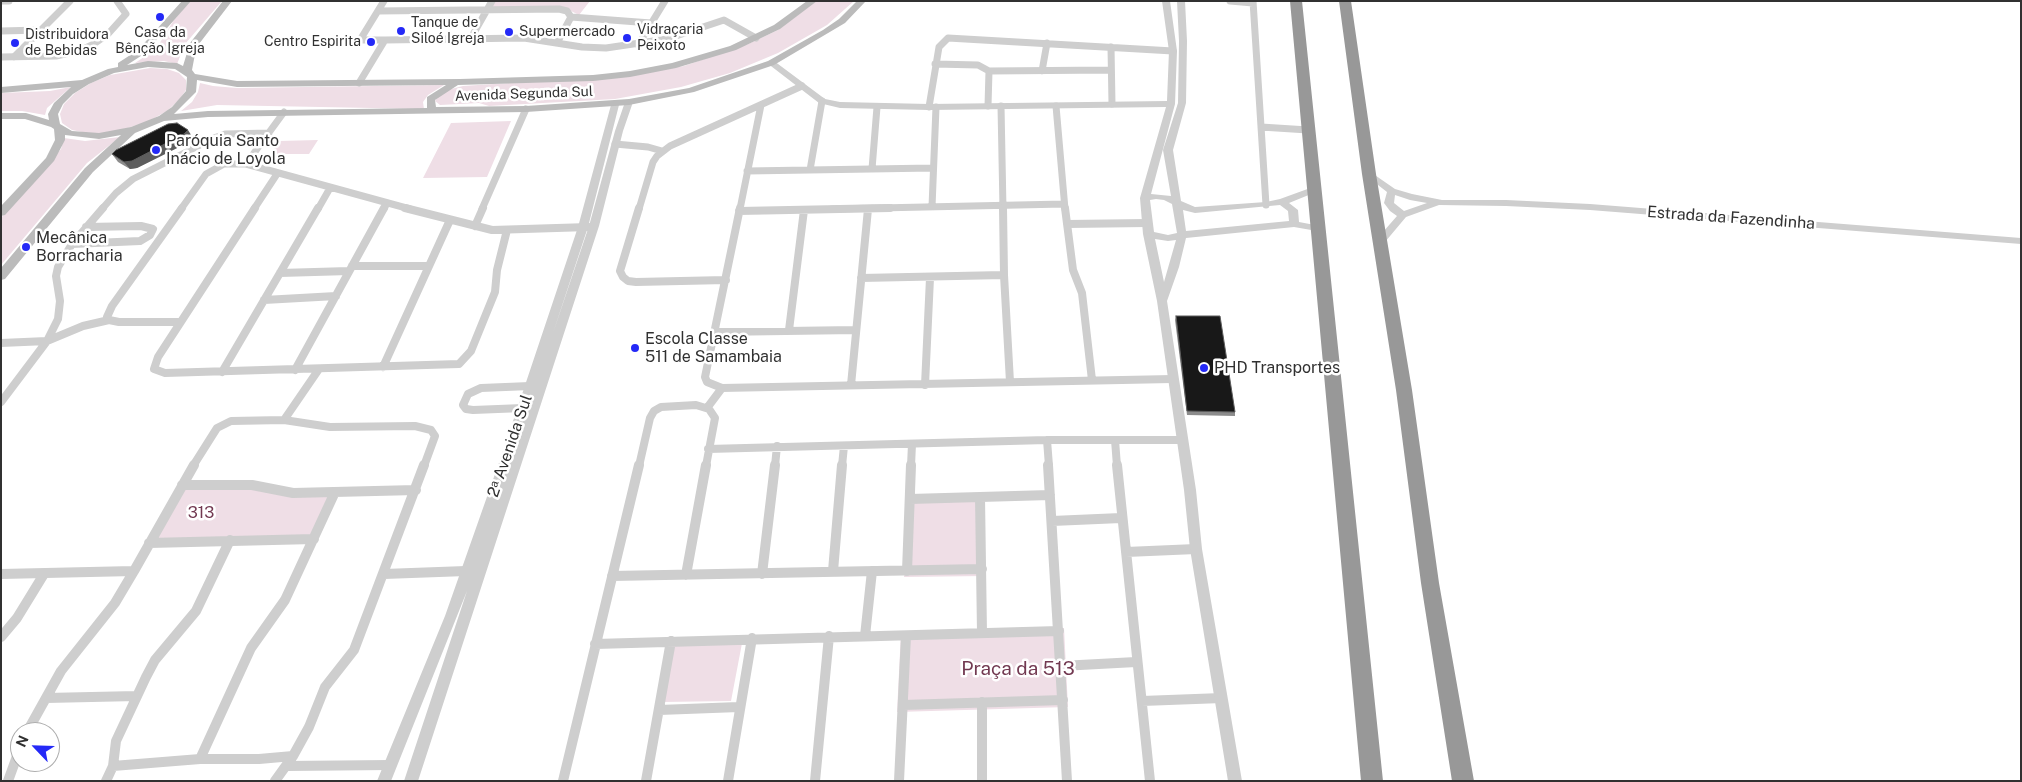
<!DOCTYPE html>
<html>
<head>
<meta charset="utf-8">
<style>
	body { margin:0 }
	#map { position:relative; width:2022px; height:782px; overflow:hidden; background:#fff; font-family:"Public Sans",sans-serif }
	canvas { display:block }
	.frame { position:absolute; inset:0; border:2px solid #313131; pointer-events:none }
	.north { position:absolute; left:10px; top:722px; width:50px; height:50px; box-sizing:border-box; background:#fff; border:1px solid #adadad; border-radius:50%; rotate:294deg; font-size:14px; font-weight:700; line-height:20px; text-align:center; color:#313131 }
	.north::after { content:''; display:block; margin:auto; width:18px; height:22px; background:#2429f7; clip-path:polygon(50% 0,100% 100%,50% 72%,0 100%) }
</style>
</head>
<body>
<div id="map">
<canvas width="2022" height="782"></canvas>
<div class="frame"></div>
<div class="north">N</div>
</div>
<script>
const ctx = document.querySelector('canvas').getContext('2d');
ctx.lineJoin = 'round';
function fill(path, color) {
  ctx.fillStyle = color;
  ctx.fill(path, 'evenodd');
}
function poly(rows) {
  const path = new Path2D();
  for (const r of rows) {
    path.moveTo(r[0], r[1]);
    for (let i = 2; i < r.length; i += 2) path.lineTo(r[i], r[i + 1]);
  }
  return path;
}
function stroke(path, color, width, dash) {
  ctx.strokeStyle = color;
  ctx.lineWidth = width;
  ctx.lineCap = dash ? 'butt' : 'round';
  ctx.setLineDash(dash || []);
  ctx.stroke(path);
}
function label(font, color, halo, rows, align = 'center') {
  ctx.font = font + ' "Public Sans",sans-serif';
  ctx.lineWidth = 5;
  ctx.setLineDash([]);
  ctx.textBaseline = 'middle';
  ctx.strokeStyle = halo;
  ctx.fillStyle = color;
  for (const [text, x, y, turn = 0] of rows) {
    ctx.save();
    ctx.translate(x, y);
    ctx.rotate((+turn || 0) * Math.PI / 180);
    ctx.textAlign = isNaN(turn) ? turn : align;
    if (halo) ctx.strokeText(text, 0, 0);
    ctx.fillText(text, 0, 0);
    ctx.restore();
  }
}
const green = poly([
	[190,1,222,1,185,44,177,64,164,61,135,63,156,49,174,20],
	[494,1,590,1,579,15,567,9,490,8],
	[816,1,854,1,827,25,778,53,730,73,681,87,615,99,489,106,479,103,440,105,435,101,438,96,447,90,463,86,632,75,684,66,748,44,778,30],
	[150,68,167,69,179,73,186,80,186,90,179,100,167,111,149,121,128,128,107,133,87,133,72,130,62,123,60,114,64,104,75,93,91,83,110,75],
	[200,83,213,86,237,88,444,85,428,95,423,102,424,109,217,105,181,111,192,102,198,92],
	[71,87,47,108,45,115,22,111,1,111,1,93,50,91],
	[511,121,487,177,423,178,451,123],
	[120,137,87,163,1,265,1,218,61,149,64,138,85,141],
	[318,140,309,154,270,154,279,141],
	[183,482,276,492,340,490,316,542,146,545],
	[985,495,985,576,904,577,910,496],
	[1064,628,1068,707,897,712,901,633],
	[743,638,731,701,661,702,671,641]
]);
const minorFar2 = poly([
	[1,1,9,1],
	[1230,1,1253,3],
	[1253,1,1266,205],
	[378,11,559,9,567,11,571,17,651,23],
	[1,31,41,30],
	[471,38,492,1],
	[360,40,384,1],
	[360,40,385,40],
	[557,43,571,17],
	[638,45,665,1],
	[1111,47,1112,104],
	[1,57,56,56,79,51,92,45,108,34,126,14,117,1],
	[14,57,70,1],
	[935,64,978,65,989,71,1110,70],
	[1042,71,1047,43],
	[359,83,385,40,524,38,582,47,606,48,667,39,724,20,756,38],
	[988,106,989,71],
	[1001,106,1003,209],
	[1056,106,1065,209],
	[929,107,939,47,948,38,1173,51],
	[1261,127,1308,130],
	[615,144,648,147,662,151],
	[246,164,284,112],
	[872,169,877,107],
	[810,170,822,101],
	[747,171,933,168],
	[932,207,936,107],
	[102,209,116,193,133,179,214,138,225,134,269,133],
	[181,209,206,174,224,164,246,164,410,209],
	[254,209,277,174],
	[318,209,330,188],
	[384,209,387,203],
	[482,209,526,109],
	[639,209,653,162,657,156,670,146,802,86],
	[740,209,761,105],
	[832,209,1064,204]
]);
const minorFar1 = poly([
	[255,208,158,357,154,369,165,373,459,364,471,351,495,292,497,270,507,230],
	[405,208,492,230,589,227],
	[639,208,620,271,623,277,628,281,636,282,726,280],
	[740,208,705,377,707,382,722,388,1172,379],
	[1003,208,1004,275,1010,382],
	[1065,208,1073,270,1082,293,1092,380],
	[739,211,890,208],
	[1067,224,1147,223],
	[475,226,483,208],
	[72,244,140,241,150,235,153,229,141,226,86,227],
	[352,266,427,266],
	[280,273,349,271],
	[861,278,1004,275],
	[264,300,336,296],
	[109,320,107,317,112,306,182,208],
	[789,330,804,210],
	[715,332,856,330],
	[1,343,47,341,83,326,109,320,119,322,180,322],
	[383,367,450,220],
	[295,370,384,208],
	[222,372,318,208],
	[851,385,868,209],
	[925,385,930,278],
	[1,402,47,341,58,319,60,301,56,276,58,267,72,244,103,208],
	[523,408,473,410,466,409,463,405,468,394,481,388,530,386],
	[707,408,722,388],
	[284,420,319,369],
	[1047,440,1049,466],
	[1115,440,1117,466],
	[708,449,1047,440,1182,440],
	[193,466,217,428,231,421,284,420,330,427,415,426,431,430,435,436,424,466],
	[639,466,650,418,654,411,661,407,696,405,709,409,715,418,706,466],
	[775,466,777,446],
	[842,466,844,446],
	[911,466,912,444]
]);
const minor = poly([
	[1048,465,1067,781],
	[1117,465,1150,781],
	[182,485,252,485,293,493,416,490],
	[980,497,982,633],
	[910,499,1050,495],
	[1052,521,1121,518],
	[149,543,314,539],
	[1126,552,1196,549],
	[833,571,842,465],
	[907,571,911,465],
	[1,574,134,571,194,465],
	[384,574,466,571],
	[762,574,775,465],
	[686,575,706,465],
	[612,576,982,569],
	[865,636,872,571],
	[1,637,17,618,44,574],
	[595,644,1059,631],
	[1061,666,1136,662],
	[46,698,137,696],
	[1142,701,1222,698],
	[982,702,982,781],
	[903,705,1063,700],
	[659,710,739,707],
	[27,732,61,671,115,603,134,571],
	[200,759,251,648,285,600,335,492],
	[113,766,200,759,259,759,293,756],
	[286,766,390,765],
	[8,781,20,748],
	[106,781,113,766,116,741,146,677,155,660,196,611,230,540],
	[275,781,293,756,309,727,325,687,354,650,424,465],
	[563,781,639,465],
	[646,781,671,641],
	[728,781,752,638],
	[815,781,829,636],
	[899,781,906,636]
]);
const tertiary = poly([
	[1162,1,1170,1,1177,51,1175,104,1151,194,1171,196,1163,150,1178,103,1179,41,1177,1,1185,1,1187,41,1186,103,1173,150,1181,201,1195,207,1266,202,1280,199,1313,187,1318,190,1316,192,1289,203,1298,210,1299,222,1320,226,1322,228,1317,231,1294,227,1186,238,1179,267,1167,301,1196,490,1202,549,1242,781,1228,781,1190,549,1184,490,1157,301,1143,234,1140,198,1166,107,929,110,840,108,819,103,767,63,771,60,774,61,825,99,840,102,929,104,1167,101,1169,51,1162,1],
	[1156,199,1164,200,1172,204,1177,233,1168,235,1154,232,1150,200,1156,199],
	[1280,205,1288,211,1289,221,1186,231,1183,210,1195,213,1280,205],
	[1155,239,1168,241,1176,240,1164,282,1155,239],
	[629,99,633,102,623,131,599,226,418,781,404,781,467,591,391,781,377,781,445,616,501,457,578,227,611,105,615,102,619,105,588,227,553,333,589,226,615,131,625,102,629,99],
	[1369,171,1395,189,1412,194,1442,200,1506,200,1590,204,2021,238,2021,244,1590,210,1506,206,1439,205,1406,217,1385,242,1381,243,1376,240,1397,216,1390,211,1384,203,1387,192,1364,174,1369,171],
	[1395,195,1410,200,1427,203,1404,211,1394,203,1395,195]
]);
const secondary = poly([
	[182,1,191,1,144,54,127,65,148,61,177,63,183,66,190,43,223,1,232,1,199,44,195,54,192,70,195,74,237,81,460,79,593,75,630,71,672,63,730,46,774,25,807,1,817,1,780,29,736,50,676,68,630,77,593,81,458,85,435,100,436,107,526,106,629,99,689,88,768,61,823,30,839,19,857,1,866,1,845,23,774,65,694,92,629,105,526,112,208,117,164,121,135,133,93,172,5,279,1,280,1,268,85,168,121,135,99,139,65,135,65,140,54,161,5,215,1,216,1,206,46,158,55,140,54,129,51,127,25,119,1,119,1,113,26,113,49,120,48,114,54,103,71,87,1,93,1,87,82,80,108,69,118,67,118,63,138,50,182,1],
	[148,67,175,69,187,77,186,91,172,107,159,116,131,127,99,133,72,131,60,124,58,114,63,104,73,94,89,84,114,73,148,67],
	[197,80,237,87,446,85,427,97,427,108,208,111,174,114,196,92,197,80]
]);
const motorway = poly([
	[1290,1,1302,1,1383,781,1361,781,1290,1],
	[1339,1,1351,1,1376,174,1412,390,1439,583,1474,781,1452,781,1421,583,1396,390,1362,174,1339,1]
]);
const wall = poly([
	[193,138,189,142,137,168,130,169,118,162,112,154],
	[1176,316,1235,412,1235,416,1187,415,1175,320]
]);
const shadedWall = poly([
	[188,130,193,138,189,142,137,168,130,169,124,162]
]);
const building = poly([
	[177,123,188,130,184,134,132,161,124,162,112,154,116,150,168,124,177,123],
	[1176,316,1220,316,1235,412,1187,411,1176,316]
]);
const markers = [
	[160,17,5,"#2429f7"],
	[401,31,5,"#2429f7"],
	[509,32,5,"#2429f7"],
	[627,38,5,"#2429f7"],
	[371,42,5,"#2429f7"],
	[15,43,5,"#2429f7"],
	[156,150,5,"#2429f7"],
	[26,247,5,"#2429f7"],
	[635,348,5,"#2429f7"],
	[1204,368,5,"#2429f7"]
];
const farPoinames = [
	["Tanque de",411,23],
	["Siloé Igreja",411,39],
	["Vidraçaria",637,30],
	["Peixoto",637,46],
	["Supermercado",519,32],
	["Casa da",160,33,"center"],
	["Bênção Igreja",160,49,"center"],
	["Distribuidora",25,35],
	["de Bebidas",25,51],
	["Centro Espirita",361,42,"right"]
];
const farStreetnames = [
	["Avenida Segunda Sul",524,94,-2]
];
const poiNames = [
	["Paróquia Santo",166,141],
	["Inácio de Loyola",166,159],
	["Mecânica",36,238],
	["Borracharia",36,256],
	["Escola Classe",645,339],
	["511 de Samambaia",645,357],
	["PHD Transportes",1214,368]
];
const streetNames = [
	["Estrada da Fazendinha",1731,218,4],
	["2ᵃ Avenida Sul",510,446,-71]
];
const parkNames = [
	["313",201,513]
];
const nearParknames = [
	["Praça da 513",1018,669]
];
fill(green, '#efdee6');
stroke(minorFar2, '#cecece', 7);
stroke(minorFar1, '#cecece', 8);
stroke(minor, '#cecece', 10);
fill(tertiary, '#cecece');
fill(secondary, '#bbb');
fill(motorway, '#989898');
fill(wall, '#8c8c8c');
fill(shadedWall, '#5d5d5d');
fill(building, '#181818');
stroke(building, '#5d5d5d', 1);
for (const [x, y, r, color] of markers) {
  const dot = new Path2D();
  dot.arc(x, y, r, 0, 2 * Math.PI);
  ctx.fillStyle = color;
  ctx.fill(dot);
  stroke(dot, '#fff', 2);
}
label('14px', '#313131', '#fff', farPoinames, 'left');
label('14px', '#313131', '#fff', farStreetnames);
label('16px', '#313131', '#fff', poiNames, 'left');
label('16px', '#313131', '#fff', streetNames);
label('16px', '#723951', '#fff', parkNames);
label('19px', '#723951', '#fff', nearParknames);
</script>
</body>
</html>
